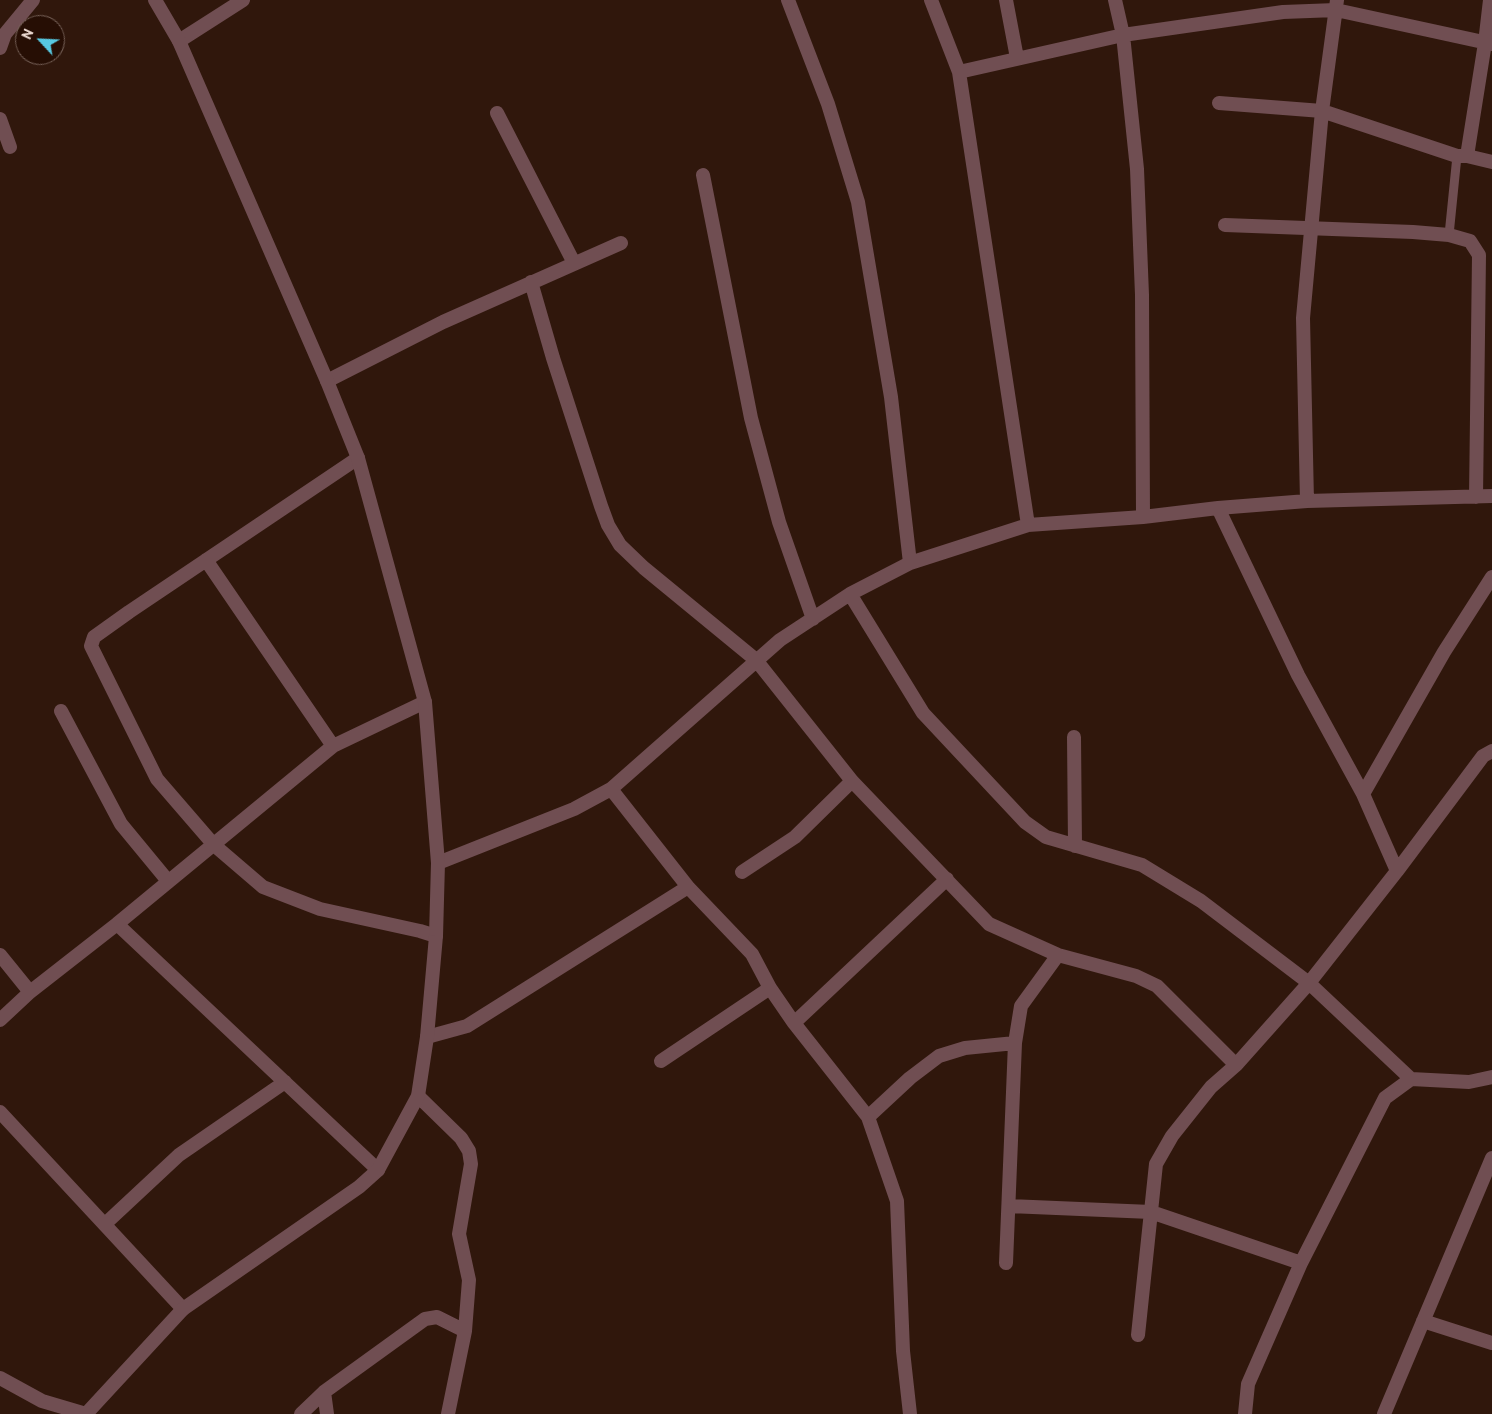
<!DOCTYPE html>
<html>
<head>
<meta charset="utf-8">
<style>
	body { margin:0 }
	#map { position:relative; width:1492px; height:1414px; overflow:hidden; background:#30170c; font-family:"PT Sans",sans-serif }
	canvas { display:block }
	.north { position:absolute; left:15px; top:15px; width:50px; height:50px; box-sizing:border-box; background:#260e04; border:1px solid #78635a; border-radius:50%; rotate:295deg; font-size:14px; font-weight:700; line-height:20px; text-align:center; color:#f4e2da }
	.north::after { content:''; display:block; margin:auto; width:18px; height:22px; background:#57c9e2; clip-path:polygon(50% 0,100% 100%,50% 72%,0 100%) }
</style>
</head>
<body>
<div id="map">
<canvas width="1492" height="1414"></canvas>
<div class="north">N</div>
</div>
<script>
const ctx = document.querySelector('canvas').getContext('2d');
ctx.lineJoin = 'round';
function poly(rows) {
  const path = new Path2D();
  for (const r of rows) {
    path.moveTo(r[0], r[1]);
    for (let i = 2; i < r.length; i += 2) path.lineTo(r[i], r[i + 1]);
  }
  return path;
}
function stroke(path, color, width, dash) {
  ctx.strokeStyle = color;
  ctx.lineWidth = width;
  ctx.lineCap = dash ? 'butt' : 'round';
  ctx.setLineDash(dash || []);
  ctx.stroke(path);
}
const service = poly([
	[1449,235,1457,156]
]);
const minor = poly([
	[788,0,828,104,858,202,891,397,910,563],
	[931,0,959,72,1028,525],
	[1006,0,1017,58],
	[1115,0,1123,35,1137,169,1142,295,1143,517],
	[179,41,243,0],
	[0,48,5,34,33,0],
	[959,72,1123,35,1283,12,1336,10,1492,44],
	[1219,103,1322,111,1457,156,1467,156,1492,162],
	[497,113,574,263],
	[0,119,10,147],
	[1467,156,1485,43,1490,0],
	[703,175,751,418,779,522,813,619],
	[1225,225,1413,232,1449,235,1470,241,1479,255,1476,497],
	[531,282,553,358,601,506,608,525,620,545,644,568,756,660,852,781,989,924,1058,955,1136,976,1157,986,1236,1065],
	[327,381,443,322,621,243],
	[358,458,129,612,94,637,91,646,157,779,214,845,263,887,320,909,420,931,436,936],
	[1307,501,1303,318,1322,111,1337,0],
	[1218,508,1298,675,1363,794,1397,871],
	[206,560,333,746],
	[850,594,923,713,1025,822,1046,837,1142,865,1201,901,1309,983,1411,1079],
	[61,711,121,824,168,881],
	[1074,737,1075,846],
	[611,789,688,887,752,954,770,988,794,1023,868,1117,897,1201,903,1351,910,1414],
	[1363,794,1444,652,1492,577],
	[438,863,574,809,611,789,780,640,850,594,910,563,1028,525,1143,517,1218,508,1307,501,1492,496],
	[742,872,795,837,852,781],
	[117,924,378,1170],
	[0,955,30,992],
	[0,1020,30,992,117,924,333,746,425,702],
	[794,1023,947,879],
	[427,1037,467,1026,688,887],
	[661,1061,770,988],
	[418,1096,461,1138,469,1151,471,1164,459,1234,469,1280,465,1331,448,1414],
	[0,1112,183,1309],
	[868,1117,910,1078,939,1056,965,1048,1015,1043],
	[1009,1206,1151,1212,1301,1263],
	[105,1224,179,1155,285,1082],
	[1006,1263,1015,1043,1021,1006,1058,955],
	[1423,1321,1492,1343],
	[1138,1335,1156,1164,1172,1136,1211,1087,1236,1065,1309,983,1397,871,1483,756,1492,751],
	[0,1378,42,1401,86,1414],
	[324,1392,327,1414],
	[301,1414,324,1392,425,1319,437,1317,465,1331],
	[1245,1414,1248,1384,1301,1263,1385,1098,1411,1079,1469,1082,1492,1077],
	[1384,1414,1492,1158]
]);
const tertiary = poly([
	[86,1414,183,1309,359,1187,378,1170,418,1096,427,1037,436,936,438,863,425,702,358,458,327,381,179,41,155,0]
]);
stroke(service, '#704e52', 9);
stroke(minor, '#704e52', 14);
stroke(tertiary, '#704e52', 14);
</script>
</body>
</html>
